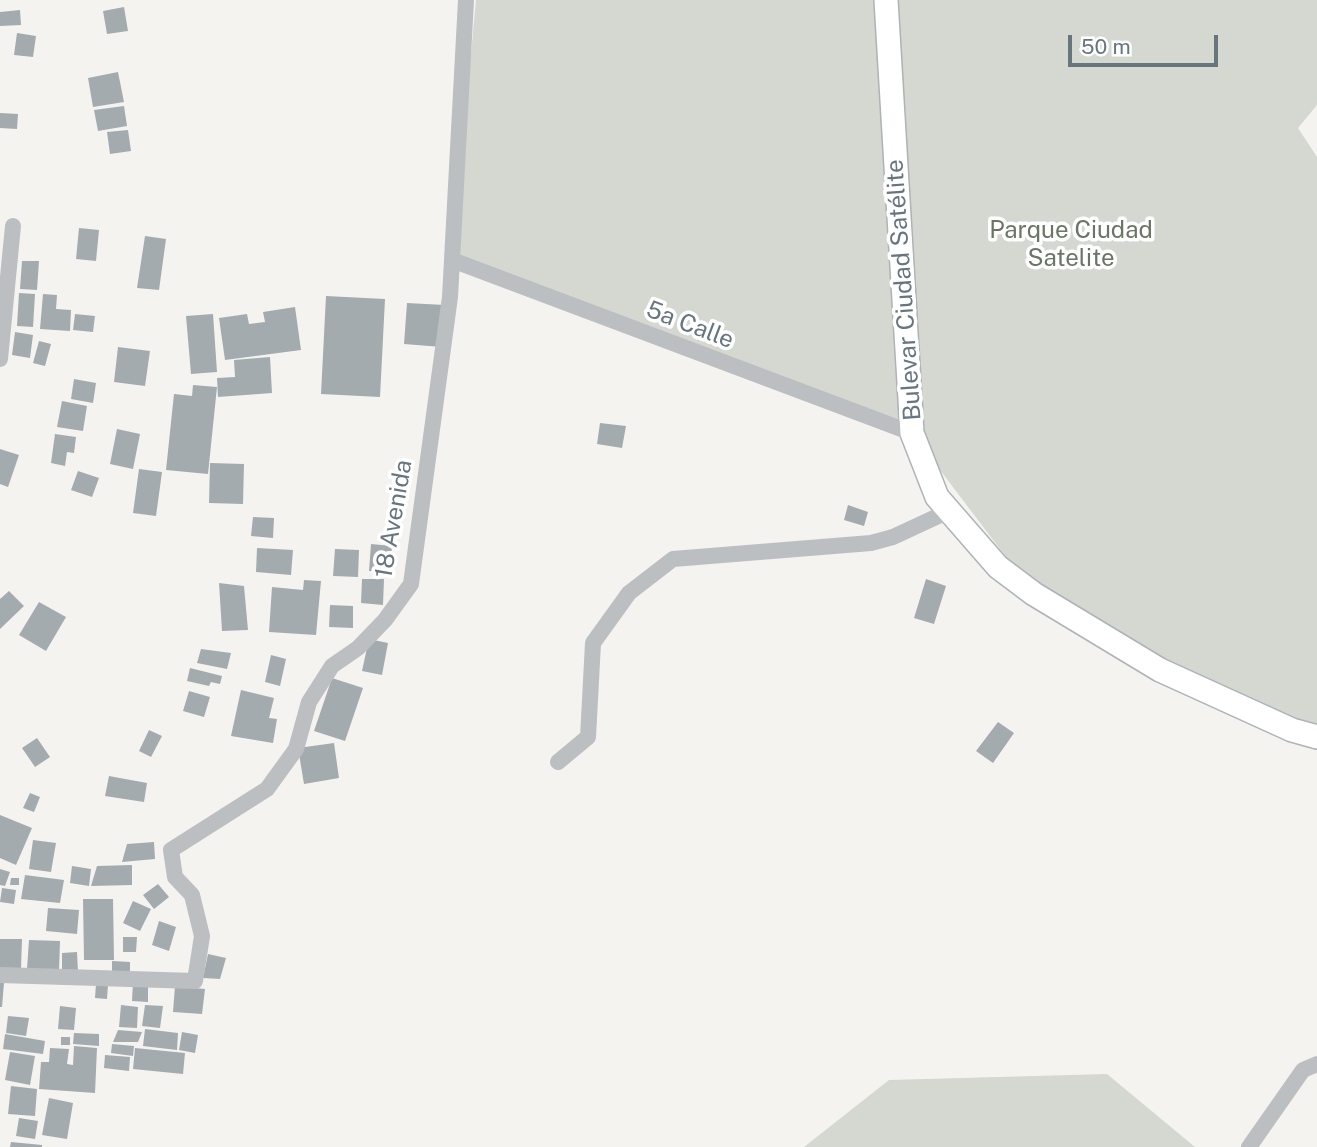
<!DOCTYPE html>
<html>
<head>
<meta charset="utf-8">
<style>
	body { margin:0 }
	#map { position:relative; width:1317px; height:1147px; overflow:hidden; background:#f4f3f0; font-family:"Public Sans",sans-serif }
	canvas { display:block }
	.scale { position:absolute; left:1068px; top:35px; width:150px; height:32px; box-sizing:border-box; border:4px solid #65767f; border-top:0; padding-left:9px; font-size:21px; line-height:24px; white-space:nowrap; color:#65767f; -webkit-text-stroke:5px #fff; paint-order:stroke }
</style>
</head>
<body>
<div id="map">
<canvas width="1317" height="1147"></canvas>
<div class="scale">50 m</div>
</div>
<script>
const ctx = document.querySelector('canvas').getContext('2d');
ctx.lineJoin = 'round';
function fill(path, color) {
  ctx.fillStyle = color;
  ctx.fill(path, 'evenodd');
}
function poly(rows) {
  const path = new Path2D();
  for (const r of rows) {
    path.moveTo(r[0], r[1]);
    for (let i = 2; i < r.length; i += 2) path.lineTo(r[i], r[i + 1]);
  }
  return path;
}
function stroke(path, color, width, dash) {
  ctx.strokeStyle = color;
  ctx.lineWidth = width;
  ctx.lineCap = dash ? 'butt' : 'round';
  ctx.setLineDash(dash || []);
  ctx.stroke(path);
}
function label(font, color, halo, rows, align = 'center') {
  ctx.font = font + ' "Public Sans",sans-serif';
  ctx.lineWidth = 7;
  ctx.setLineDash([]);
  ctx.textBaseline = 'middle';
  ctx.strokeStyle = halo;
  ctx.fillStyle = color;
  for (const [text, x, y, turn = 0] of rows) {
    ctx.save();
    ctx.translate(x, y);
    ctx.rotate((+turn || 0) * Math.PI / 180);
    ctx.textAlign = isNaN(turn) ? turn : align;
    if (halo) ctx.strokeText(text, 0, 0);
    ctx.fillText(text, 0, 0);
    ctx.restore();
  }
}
const green = poly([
	[476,0,1317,0,1317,105,1298,128,1317,157,1317,732,1261,717,1034,594,912,433,452,260],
	[1107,1074,1195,1147,804,1147,889,1080]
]);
const building = poly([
	[124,7,128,31,107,34,103,11],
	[20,10,21,25,0,26,0,12],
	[17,33,36,36,33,57,14,55],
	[118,72,124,102,93,107,88,78],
	[124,106,127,126,98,131,94,110],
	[0,113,18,114,17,129,0,128],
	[128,130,131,151,110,154,107,132],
	[79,228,99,230,96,261,76,259],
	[145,236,166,239,159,290,137,288],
	[22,261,39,261,37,290,20,289],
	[19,293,35,294,33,327,17,326],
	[43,294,57,295,56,309,71,310,70,331,40,329],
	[326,296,385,299,380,397,321,394],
	[407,303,445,305,442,347,404,344],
	[295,307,301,350,225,360,219,318,247,314,249,324,265,322,263,312],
	[75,314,95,316,93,332,73,330],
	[213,314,217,372,191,374,186,316],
	[15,332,33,335,30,358,12,355],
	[39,341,51,344,45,366,33,363],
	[118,347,150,351,145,386,114,382],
	[270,357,272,393,218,397,217,378,235,377,234,360],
	[74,379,96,383,93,403,71,399],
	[193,385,217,387,208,474,166,470,174,394,192,396],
	[62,401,87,406,83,431,57,427],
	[600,423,626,426,622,448,597,444],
	[117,429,140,434,133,469,110,464],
	[55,434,76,437,74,453,67,452,65,466,51,463],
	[0,449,19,455,8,487,0,484],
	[210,463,244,464,243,504,209,503],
	[139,469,162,472,156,516,133,513],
	[78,471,99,478,92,497,71,490],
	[848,505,868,512,864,526,844,520],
	[253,517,274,518,273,538,251,536],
	[371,544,392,546,390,572,369,571],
	[257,548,293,550,291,575,256,572],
	[335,549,359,550,358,577,333,576],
	[362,579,384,579,383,605,361,603],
	[926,579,946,586,934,624,914,618],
	[304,580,321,581,316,635,269,632,272,587,303,590],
	[219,583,244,586,248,630,222,631],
	[9,591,24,606,0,629,0,599],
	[39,602,66,617,46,651,19,635],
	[330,605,353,606,353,628,329,627],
	[369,639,388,643,382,675,362,671],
	[201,649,231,653,227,669,197,663],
	[271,655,286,659,280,686,265,682],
	[190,668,222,676,220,684,211,682,209,686,187,681],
	[332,678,363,688,345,741,314,731],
	[241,690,274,698,269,718,277,719,273,743,231,736],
	[189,691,210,697,204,717,183,711],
	[998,722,1014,733,993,763,976,751],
	[149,730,162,736,151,757,139,751],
	[37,738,50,757,35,767,22,748],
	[334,743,339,778,304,784,298,748],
	[109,776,147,783,144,802,105,796],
	[30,793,40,797,34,812,23,808],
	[0,815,32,828,16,865,0,858],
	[33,840,56,843,51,872,29,869],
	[154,842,155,859,122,862,127,844],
	[132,865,132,885,91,886,97,866],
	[72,866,91,869,89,886,70,883],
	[0,869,10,872,5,886,0,885],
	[25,875,64,880,60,903,21,899],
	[11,878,19,878,19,885,10,885],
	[158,884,169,897,154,909,143,895],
	[2,888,16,890,14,904,0,902],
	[83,899,113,899,114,960,84,960],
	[133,901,151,909,140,931,123,923],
	[48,908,79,910,77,934,46,931],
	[159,921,176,927,169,951,152,945],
	[123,937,137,937,136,952,123,952],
	[0,939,22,939,21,969,0,969],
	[29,940,60,941,59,971,27,969],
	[77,952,78,972,62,972,62,953],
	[208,954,226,958,220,979,203,978],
	[112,961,130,962,130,975,112,973],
	[0,982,4,983,2,1007,0,1007],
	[133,982,148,982,148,1002,132,1001],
	[96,984,108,985,107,999,95,998],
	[175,986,205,989,202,1014,173,1012],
	[121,1005,138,1007,137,1028,119,1027],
	[145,1005,163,1006,160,1028,142,1026],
	[60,1006,76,1008,74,1030,58,1029],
	[8,1016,29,1018,26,1036,6,1033],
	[145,1029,178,1033,177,1050,143,1046],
	[118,1030,142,1032,138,1042,113,1042],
	[182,1032,198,1035,195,1053,179,1050],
	[74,1033,99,1034,99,1046,73,1044],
	[5,1034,45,1041,43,1054,3,1049],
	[61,1037,70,1037,70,1045,61,1045],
	[112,1044,134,1046,133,1056,111,1053],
	[74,1046,97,1048,95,1093,39,1089,41,1062,49,1062,50,1048,69,1049,67,1064,73,1065],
	[135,1048,185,1053,183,1074,133,1069],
	[10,1052,35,1056,30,1085,5,1080],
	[105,1055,130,1057,129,1071,104,1068],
	[11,1086,37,1089,35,1116,8,1114],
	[49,1098,73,1103,67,1139,42,1135],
	[19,1118,38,1121,35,1139,16,1136],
	[11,1142,42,1145,42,1147,10,1147]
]);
const street = poly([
	[452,260,912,433],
	[0,359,13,226],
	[558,762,588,737,593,643,629,593,673,559,871,543,893,537,949,511],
	[0,975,195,981,202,936,192,895,175,877,171,850,267,789,296,749,309,702,332,666,358,648,385,620,411,584,450,297,466,0],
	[1249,1147,1303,1070,1317,1064]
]);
const secondary = poly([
	[886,0,912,433,937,497,998,567,1034,594,1160,670,1292,730,1317,737]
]);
const parkNames = [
	["Parque Ciudad",1071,231],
	["Satelite",1071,259]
];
const streetNames = [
	["Bulevar Ciudad Satélite",904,290,-94],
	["5a Calle",690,325,21],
	["18 Avenida",394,519,-80]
];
fill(green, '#d4d8d0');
fill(building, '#a3abaf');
stroke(secondary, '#adb3b7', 26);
stroke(street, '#bbbfc2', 16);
stroke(secondary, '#fff', 23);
label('24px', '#697664', '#fff', parkNames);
label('24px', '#65767f', '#fff', streetNames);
</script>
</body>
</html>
